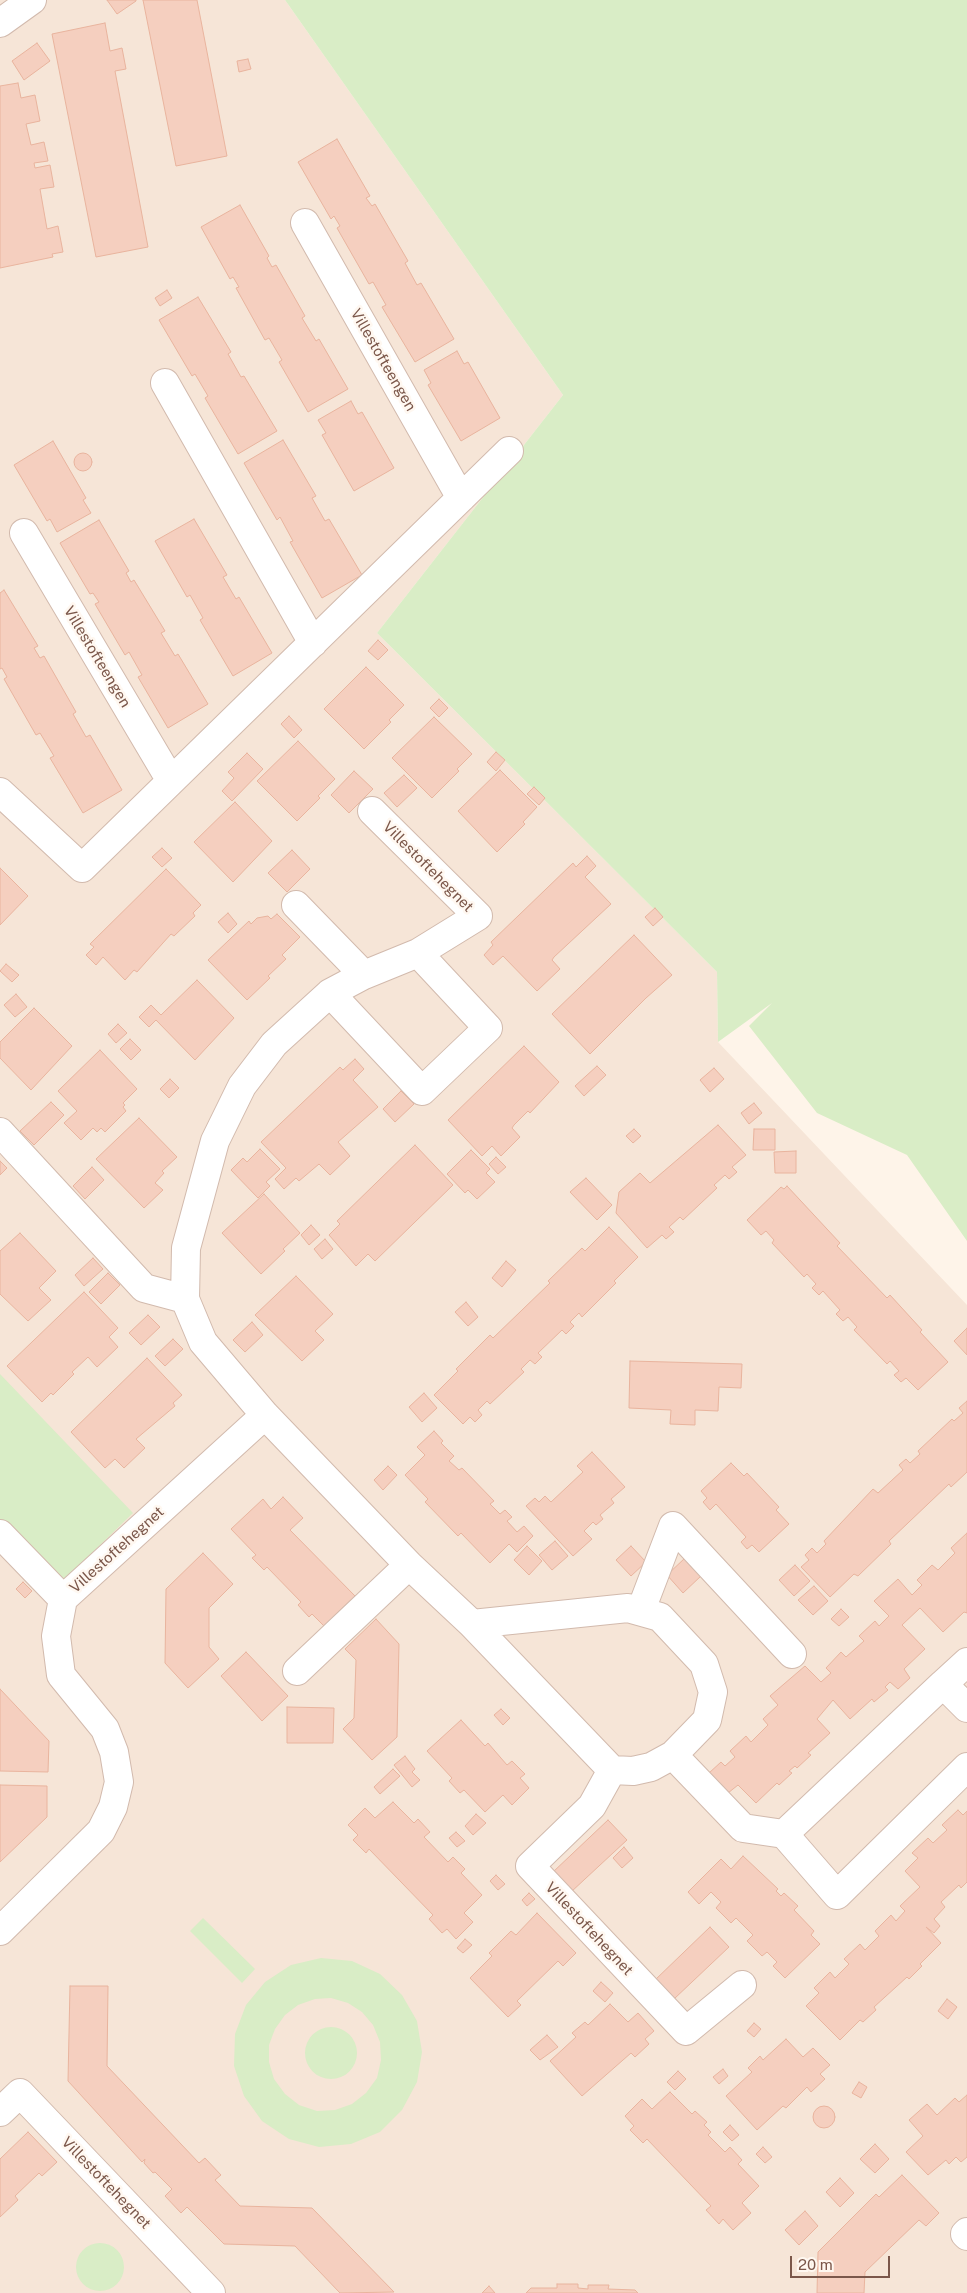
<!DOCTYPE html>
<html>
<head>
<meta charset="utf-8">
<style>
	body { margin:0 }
	#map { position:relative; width:967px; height:2293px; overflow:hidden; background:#fef4e9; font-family:"Public Sans",sans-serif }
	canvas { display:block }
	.scale { position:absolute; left:790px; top:2256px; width:100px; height:22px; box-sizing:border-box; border:2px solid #7b574a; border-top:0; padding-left:6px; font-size:15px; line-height:18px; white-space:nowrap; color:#7b574a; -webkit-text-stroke:4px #fff8f1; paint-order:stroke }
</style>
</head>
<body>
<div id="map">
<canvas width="967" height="2293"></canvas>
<div class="scale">20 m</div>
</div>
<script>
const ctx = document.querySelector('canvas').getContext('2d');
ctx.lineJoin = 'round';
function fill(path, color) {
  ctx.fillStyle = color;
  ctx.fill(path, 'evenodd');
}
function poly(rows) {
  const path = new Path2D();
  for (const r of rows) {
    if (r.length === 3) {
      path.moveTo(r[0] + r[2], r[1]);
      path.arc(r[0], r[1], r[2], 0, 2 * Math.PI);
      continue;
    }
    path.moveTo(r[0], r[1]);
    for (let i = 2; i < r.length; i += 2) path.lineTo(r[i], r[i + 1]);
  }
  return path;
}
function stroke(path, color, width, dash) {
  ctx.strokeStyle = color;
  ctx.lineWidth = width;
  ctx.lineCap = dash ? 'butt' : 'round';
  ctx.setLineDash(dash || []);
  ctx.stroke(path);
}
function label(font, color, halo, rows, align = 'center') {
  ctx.font = font + ' "Public Sans",sans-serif';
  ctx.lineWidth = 5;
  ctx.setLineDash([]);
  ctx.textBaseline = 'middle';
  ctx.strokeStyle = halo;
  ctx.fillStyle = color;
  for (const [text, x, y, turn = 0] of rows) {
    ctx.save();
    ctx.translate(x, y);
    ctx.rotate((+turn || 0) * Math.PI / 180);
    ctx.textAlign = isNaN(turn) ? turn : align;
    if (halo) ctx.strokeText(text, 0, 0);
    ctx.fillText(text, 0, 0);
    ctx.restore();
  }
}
const residential = poly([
	[0,0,285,0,563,395,377,633,717,972,718,1042,967,1305,967,2293,0,2293]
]);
const green = poly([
	[285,0,967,0,967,1241,907,1155,817,1113,749,1026,772,1003,718,1042,717,972,377,633,563,395],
	[0,1374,133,1513,62,1582,0,1519],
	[203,1918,255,1969,242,1983,190,1931],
	[321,1958,352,1961,380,1974,402,1995,417,2021,422,2052,417,2082,402,2110,380,2132,351,2144,319,2147,289,2139,262,2121,244,2096,234,2066,235,2034,246,2005,265,1982,291,1965],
	[331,1998,348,2003,362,2012,373,2025,380,2042,381,2060,377,2078,366,2093,352,2104,335,2110,317,2111,299,2105,285,2094,274,2079,269,2062,269,2045,275,2029,285,2015,298,2005,315,1999],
	[331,2053,26],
	[100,2267,24]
]);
const building = poly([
	[107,0,136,0,136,1,117,14,107,0],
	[143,0,197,0,227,156,176,166,143,0],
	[105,23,110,51,122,48,126,69,115,71,148,247,96,257,52,34,105,23],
	[37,43,50,61,24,80,12,61,37,43],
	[248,59,251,69,239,72,237,61,248,59],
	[18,83,21,98,35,95,40,121,26,124,31,145,44,142,48,161,34,163,35,168,50,165,54,187,40,189,47,229,58,226,63,252,52,254,53,257,0,268,0,86,18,83],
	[337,139,370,196,366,198,372,206,375,204,408,261,405,263,417,285,421,283,454,339,415,362,382,307,386,305,373,282,369,284,337,228,340,226,334,216,331,219,298,162,337,139],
	[240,205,269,256,267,258,272,267,276,265,305,316,302,318,316,341,319,339,348,389,308,412,279,362,282,360,269,338,265,340,236,288,239,287,233,277,230,279,201,227,240,205],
	[167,290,172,298,160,306,155,298,167,290],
	[198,297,231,352,228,354,241,377,244,376,277,431,238,454,205,398,208,396,195,374,192,376,159,320,198,297],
	[457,351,464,364,468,362,500,418,461,441,428,385,431,383,424,370,457,351],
	[351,401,358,414,362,412,394,468,354,491,322,435,326,433,318,420,351,401],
	[283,440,316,496,312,498,325,521,329,519,362,575,322,598,290,542,293,541,280,517,277,520,244,463,283,440],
	[53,441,86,498,83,500,91,513,57,532,50,519,47,521,14,465,53,441],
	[83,462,9],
	[194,519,227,575,223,577,236,599,239,597,272,653,233,676,200,620,203,618,190,595,187,597,155,541,194,519],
	[99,520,129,571,126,573,131,582,134,580,165,631,161,633,175,656,178,654,208,704,168,728,138,677,142,675,129,652,125,655,95,604,99,602,93,593,90,594,60,543,99,520],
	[4,590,38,646,34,648,40,658,44,656,76,712,73,714,86,737,90,735,122,790,83,813,50,758,54,756,40,733,36,735,4,679,7,677,2,668,0,669,0,593,4,590],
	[378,640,388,650,378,660,368,651,378,640],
	[366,667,404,705,389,720,391,722,364,749,324,709,366,667],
	[439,699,448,708,439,717,430,708,439,699],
	[289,716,302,730,294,738,281,724,289,716],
	[434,717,472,754,457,769,459,771,432,798,392,758,434,717],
	[298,741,335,779,318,796,320,798,297,821,257,781,298,741],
	[496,752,505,760,496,771,487,762,496,752],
	[247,753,263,769,232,801,222,791,234,778,228,772,247,753],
	[500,770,537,807,523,822,525,824,497,852,458,811,500,770],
	[354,771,373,789,349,813,331,795,354,771],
	[404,775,417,788,397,807,384,793,404,775],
	[534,787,545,798,539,805,527,794,534,787],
	[235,802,272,841,233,882,194,842,235,802],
	[162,848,172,858,162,867,152,857,162,848],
	[292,850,310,869,287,892,268,873,292,850],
	[587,856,596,866,585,877,611,904,554,957,552,960,560,969,537,991,503,956,493,965,484,955,493,945,491,942,573,863,576,867,587,856],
	[0,868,28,896,0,925,0,868],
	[166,869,201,905,193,913,195,916,174,936,171,934,137,972,134,970,125,980,103,957,96,965,86,955,94,947,90,944,166,869],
	[655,908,663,917,653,926,645,917,655,908],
	[228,913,237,924,228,933,218,922,228,913],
	[277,914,300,937,282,955,286,959,268,976,270,978,247,1000,208,960,249,921,251,924,257,918,268,916,271,919,277,914],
	[634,935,672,975,646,998,590,1054,552,1014,634,935],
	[6,964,19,975,12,982,0,971,6,964],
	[197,980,234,1018,195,1060,156,1020,149,1027,139,1017,151,1005,161,1015,197,980],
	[16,994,27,1007,15,1017,4,1005,16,994],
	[34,1008,72,1046,31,1090,0,1058,0,1042,34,1008],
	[118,1024,127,1033,116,1043,108,1034,118,1024],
	[130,1039,141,1050,131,1060,120,1049,130,1039],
	[524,1046,559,1082,530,1113,528,1111,514,1125,512,1128,520,1137,501,1156,492,1146,482,1156,448,1120,524,1046],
	[100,1050,137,1089,123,1103,125,1105,123,1107,126,1111,105,1132,101,1128,97,1132,93,1128,81,1140,64,1123,77,1111,58,1091,100,1050],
	[355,1059,364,1069,353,1080,378,1107,338,1142,350,1156,330,1175,319,1164,299,1181,296,1178,284,1189,275,1179,286,1168,261,1142,340,1067,343,1070,355,1059],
	[597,1066,606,1075,584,1096,575,1086,597,1066],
	[714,1068,724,1079,710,1092,700,1080,714,1068],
	[170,1079,179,1088,169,1098,160,1089,170,1079],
	[401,1091,414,1104,395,1122,383,1109,401,1091],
	[51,1102,64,1115,34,1145,20,1131,51,1102],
	[754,1103,762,1113,749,1124,741,1113,754,1103],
	[139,1118,177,1157,162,1171,164,1173,155,1183,163,1190,144,1208,96,1159,139,1118],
	[718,1125,746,1155,732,1167,737,1172,729,1179,725,1175,714,1185,717,1188,683,1220,680,1217,669,1227,674,1232,666,1239,662,1235,647,1248,616,1213,619,1192,640,1173,650,1183,718,1125],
	[634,1129,641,1136,633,1143,626,1136,634,1129],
	[754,1129,775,1129,775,1150,753,1150,754,1129],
	[415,1145,453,1185,375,1261,368,1254,356,1266,329,1235,340,1224,337,1221,415,1145],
	[260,1149,280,1169,266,1182,270,1186,258,1198,231,1170,243,1158,247,1162,260,1149],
	[471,1150,490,1169,486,1173,495,1182,477,1199,468,1190,465,1193,447,1174,471,1150],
	[796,1151,796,1173,775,1173,774,1152,796,1151],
	[496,1157,506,1167,498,1174,489,1164,496,1157],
	[0,1161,7,1168,0,1175,0,1161],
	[92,1167,104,1180,85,1199,73,1186,92,1167],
	[586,1178,612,1205,597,1220,570,1192,586,1178],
	[787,1186,840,1243,837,1246,887,1298,890,1295,922,1330,920,1332,948,1362,918,1390,906,1378,901,1382,894,1375,899,1371,890,1361,887,1364,854,1330,857,1327,848,1317,843,1321,836,1314,840,1310,823,1291,819,1295,812,1288,816,1284,807,1274,804,1277,772,1243,774,1240,766,1231,761,1235,747,1220,781,1187,784,1189,787,1186],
	[264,1194,300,1233,283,1249,285,1251,261,1274,222,1233,264,1194],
	[311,1225,320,1235,309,1245,301,1235,311,1225],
	[609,1227,638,1257,614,1281,616,1283,582,1317,579,1313,570,1322,574,1326,566,1334,562,1330,538,1353,542,1357,535,1364,530,1360,521,1369,524,1372,490,1404,487,1401,478,1410,482,1415,475,1422,470,1417,463,1424,434,1395,458,1371,456,1369,490,1335,493,1338,550,1283,548,1281,582,1248,585,1251,609,1227],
	[20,1233,56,1271,39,1288,51,1300,28,1321,0,1294,0,1251,20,1233],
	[325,1239,333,1249,322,1259,314,1249,325,1239],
	[93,1258,103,1269,84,1286,75,1275,93,1258],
	[506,1261,516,1270,502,1287,492,1278,506,1261],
	[108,1273,120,1285,101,1304,89,1292,108,1273],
	[296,1276,333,1314,315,1331,324,1340,302,1361,255,1315,296,1276],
	[84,1292,118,1328,109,1337,118,1347,97,1367,88,1357,72,1372,74,1374,53,1395,51,1393,42,1402,7,1366,84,1292],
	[466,1302,478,1317,468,1326,455,1312,466,1302],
	[148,1315,160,1327,141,1345,129,1333,148,1315],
	[252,1322,263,1335,245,1352,233,1340,252,1322],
	[967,1328,967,1355,954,1341,967,1328],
	[173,1339,183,1349,165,1366,155,1356,173,1339],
	[147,1358,182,1395,173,1403,175,1406,136,1439,145,1448,124,1468,115,1459,105,1468,71,1432,147,1358],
	[630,1361,742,1364,741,1388,719,1387,718,1411,695,1410,695,1425,670,1424,671,1410,629,1408,630,1361],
	[424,1393,437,1408,422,1422,409,1407,424,1393],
	[967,1401,967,1472,951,1487,949,1484,889,1541,891,1544,858,1576,854,1574,830,1597,801,1567,809,1560,805,1555,812,1548,817,1553,826,1544,824,1541,873,1489,878,1493,903,1470,899,1465,906,1459,910,1463,920,1454,918,1451,952,1419,954,1421,963,1413,959,1408,967,1401],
	[434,1431,443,1441,441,1443,454,1456,449,1461,459,1470,462,1468,494,1501,490,1504,500,1514,505,1510,512,1517,507,1521,517,1532,524,1526,533,1536,517,1552,509,1544,490,1563,461,1533,458,1536,425,1502,428,1499,405,1475,425,1455,417,1447,434,1431],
	[592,1452,625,1487,611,1499,614,1503,600,1515,603,1519,596,1525,593,1522,584,1531,592,1539,573,1556,526,1506,535,1498,539,1502,545,1496,551,1502,583,1472,577,1466,592,1452],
	[731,1463,744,1476,747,1473,779,1507,776,1510,789,1524,759,1552,752,1545,747,1549,741,1542,746,1537,716,1504,710,1510,703,1502,707,1498,701,1491,731,1463],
	[388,1466,397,1475,383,1490,374,1480,388,1466],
	[283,1497,303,1518,290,1530,355,1596,324,1626,312,1614,309,1617,298,1605,301,1602,267,1567,264,1570,252,1558,256,1555,231,1529,263,1499,271,1509,283,1497],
	[967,1533,967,1613,964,1612,943,1632,920,1608,902,1625,925,1649,904,1669,910,1678,898,1689,890,1682,885,1687,888,1690,874,1702,872,1699,850,1719,833,1700,817,1719,830,1733,808,1753,811,1755,797,1768,795,1766,789,1771,792,1773,779,1785,777,1783,756,1803,738,1785,728,1793,709,1773,721,1762,725,1766,735,1757,730,1751,746,1736,751,1742,768,1725,763,1719,778,1705,770,1696,805,1666,821,1682,831,1673,826,1668,841,1652,846,1657,864,1641,859,1636,875,1621,879,1626,889,1616,874,1601,898,1579,912,1595,922,1585,917,1580,932,1565,938,1570,955,1553,951,1548,967,1533],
	[555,1541,568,1556,552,1570,539,1555,555,1541],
	[527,1546,542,1561,529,1575,514,1560,527,1546],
	[631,1546,646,1562,631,1576,616,1560,631,1546],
	[203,1553,233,1584,209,1608,209,1647,219,1659,188,1688,165,1663,166,1589,203,1553],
	[685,1558,701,1576,683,1593,667,1575,685,1558],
	[795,1565,810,1581,794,1596,779,1580,795,1565],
	[23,1582,32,1591,25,1598,16,1589,23,1582],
	[814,1586,828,1601,813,1615,798,1600,814,1586],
	[841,1609,849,1617,839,1626,831,1619,841,1609],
	[376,1619,399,1644,397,1737,372,1760,343,1729,354,1718,356,1660,345,1649,376,1619],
	[246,1652,288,1696,262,1721,221,1676,246,1652],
	[0,1689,49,1741,48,1772,0,1771,0,1689],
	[287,1707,334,1708,333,1743,287,1743,287,1707],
	[501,1709,510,1718,503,1725,494,1715,501,1709],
	[461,1720,485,1746,488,1743,507,1765,512,1761,525,1774,520,1778,529,1788,512,1805,503,1795,485,1812,464,1790,460,1793,449,1781,452,1778,427,1751,461,1720],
	[405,1756,415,1769,412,1772,420,1780,412,1787,394,1765,405,1756],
	[393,1769,400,1776,380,1794,374,1787,393,1769],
	[0,1785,47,1786,47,1817,0,1862,0,1785],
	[393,1802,414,1823,418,1819,430,1832,424,1837,448,1862,453,1857,465,1869,461,1873,482,1895,464,1913,473,1922,456,1939,447,1929,442,1933,429,1919,433,1915,369,1849,366,1853,353,1840,358,1835,348,1825,365,1808,375,1818,393,1802],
	[958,1810,963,1815,967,1811,967,1882,961,1888,959,1885,941,1902,945,1907,934,1919,940,1926,934,1933,926,1927,941,1943,920,1964,922,1966,909,1979,907,1977,874,2007,876,2010,863,2022,860,2020,840,2040,806,2006,819,1993,814,1988,830,1972,835,1978,849,1964,844,1959,860,1944,865,1950,879,1936,875,1931,891,1915,896,1921,905,1911,900,1906,920,1887,905,1871,918,1858,912,1853,928,1838,933,1843,947,1830,942,1825,958,1810],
	[476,1814,486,1823,473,1835,465,1826,476,1814],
	[608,1820,627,1840,571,1892,553,1872,608,1820],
	[456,1832,465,1841,457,1847,449,1838,456,1832],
	[624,1847,633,1858,622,1868,613,1858,624,1847],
	[743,1856,778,1889,776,1891,781,1896,784,1893,798,1906,794,1910,814,1931,811,1935,820,1944,785,1978,773,1966,777,1962,767,1952,762,1956,747,1941,753,1935,736,1918,731,1923,716,1908,721,1902,711,1892,699,1904,688,1892,721,1859,731,1869,743,1856],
	[496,1875,505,1884,498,1890,490,1881,496,1875],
	[529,1893,535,1899,527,1906,522,1900,529,1893],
	[537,1913,576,1953,563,1966,558,1961,517,2001,521,2005,508,2017,470,1978,492,1956,489,1953,511,1931,516,1935,537,1913],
	[710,1927,729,1947,674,1999,655,1980,710,1927],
	[465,1939,472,1945,463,1953,457,1948,465,1939],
	[601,1982,613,1993,605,2002,593,1991,601,1982],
	[70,1986,108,1986,107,2066,199,2163,205,2158,221,2175,215,2180,240,2206,312,2208,394,2292,340,2293,295,2246,224,2244,187,2207,181,2213,165,2196,172,2189,155,2172,153,2173,144,2163,145,2159,142,2162,68,2081,70,1986],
	[947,1999,957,2007,948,2019,938,2011,947,1999],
	[610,2004,628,2022,638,2013,654,2031,645,2039,649,2044,635,2057,631,2053,582,2096,550,2061,576,2037,572,2033,585,2022,588,2025,610,2004],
	[754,2023,761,2029,754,2037,747,2031,754,2023],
	[547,2035,558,2047,540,2060,530,2050,547,2035],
	[786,2039,803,2057,813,2048,830,2065,820,2074,825,2079,811,2092,807,2087,786,2108,783,2106,757,2130,726,2096,752,2072,748,2068,760,2056,763,2060,786,2039],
	[723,2069,728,2076,719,2084,713,2077,723,2069],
	[678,2071,686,2079,675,2090,667,2082,678,2071],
	[859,2082,867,2087,861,2098,852,2093,859,2082],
	[670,2092,692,2114,695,2111,707,2122,704,2125,711,2132,708,2135,725,2152,730,2147,742,2160,738,2164,759,2186,742,2203,751,2213,733,2230,723,2219,719,2224,706,2210,711,2206,647,2139,643,2143,630,2130,634,2126,625,2116,642,2099,652,2109,670,2092],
	[967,2095,967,2157,961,2162,956,2157,949,2164,946,2160,928,2175,906,2152,923,2136,909,2120,927,2104,937,2115,955,2098,959,2102,967,2095],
	[824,2117,11],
	[730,2125,739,2135,732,2141,723,2132,730,2125],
	[28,2132,57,2162,42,2176,39,2173,15,2196,18,2200,0,2217,0,2159,28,2132],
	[875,2144,889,2159,875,2173,860,2159,875,2144],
	[763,2147,772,2157,765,2163,756,2154,763,2147],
	[902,2175,939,2213,926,2226,919,2220,865,2272,864,2293,817,2293,818,2252,876,2194,879,2197,902,2175],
	[840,2178,854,2193,840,2207,826,2192,840,2178],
	[805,2211,818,2226,799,2245,785,2230,805,2211],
	[557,2284,578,2284,578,2288,588,2289,588,2285,609,2285,608,2289,635,2290,638,2293,526,2293,531,2288,557,2288,557,2284],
	[489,2286,495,2293,482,2293,489,2286]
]);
const street = poly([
	[0,23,32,0],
	[305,223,461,498],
	[165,383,313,643],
	[24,533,171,781],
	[0,792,82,868,509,451],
	[372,811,478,916,418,953,364,975,330,993,274,1044,242,1086,215,1141,186,1248,185,1299,203,1342,265,1415,409,1565,472,1624,628,1608,660,1617,704,1664,713,1692,707,1720,673,1755,651,1767,633,1771,612,1770,472,1624],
	[296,905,364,975],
	[330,993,422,1091,488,1028,418,953],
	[0,1132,144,1288,185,1299],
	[0,1534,63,1599],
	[641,1610,673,1526,792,1654],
	[297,1671,409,1565],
	[943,1684,967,1662],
	[673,1755,743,1828,784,1834,837,1895,967,1767],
	[612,1770,592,1806,530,1866,686,2031,742,1985],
	[784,1834,943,1684,967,1708],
	[0,1931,101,1831,113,1807,119,1782,114,1752,105,1729,61,1675,56,1636,63,1599,265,1415],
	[0,2112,20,2093,211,2293],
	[967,2232,965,2234,967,2236]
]);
const streetNames = [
	["Villestofteengen",383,360,60],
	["Villestofteengen",97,657,59],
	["Villestoftehegnet",428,867,45],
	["Villestoftehegnet",117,1550,-42],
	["Villestoftehegnet",589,1929,47],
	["Villestoftehegnet",106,2183,46]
];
fill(residential, '#f6e5d7');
fill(green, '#d9edc6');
fill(building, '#f5cfbf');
stroke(building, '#e9b49e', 1);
stroke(street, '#d2baad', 30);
stroke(street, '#fff', 28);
label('15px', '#7b574a', '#fff8f1', streetNames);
</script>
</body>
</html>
